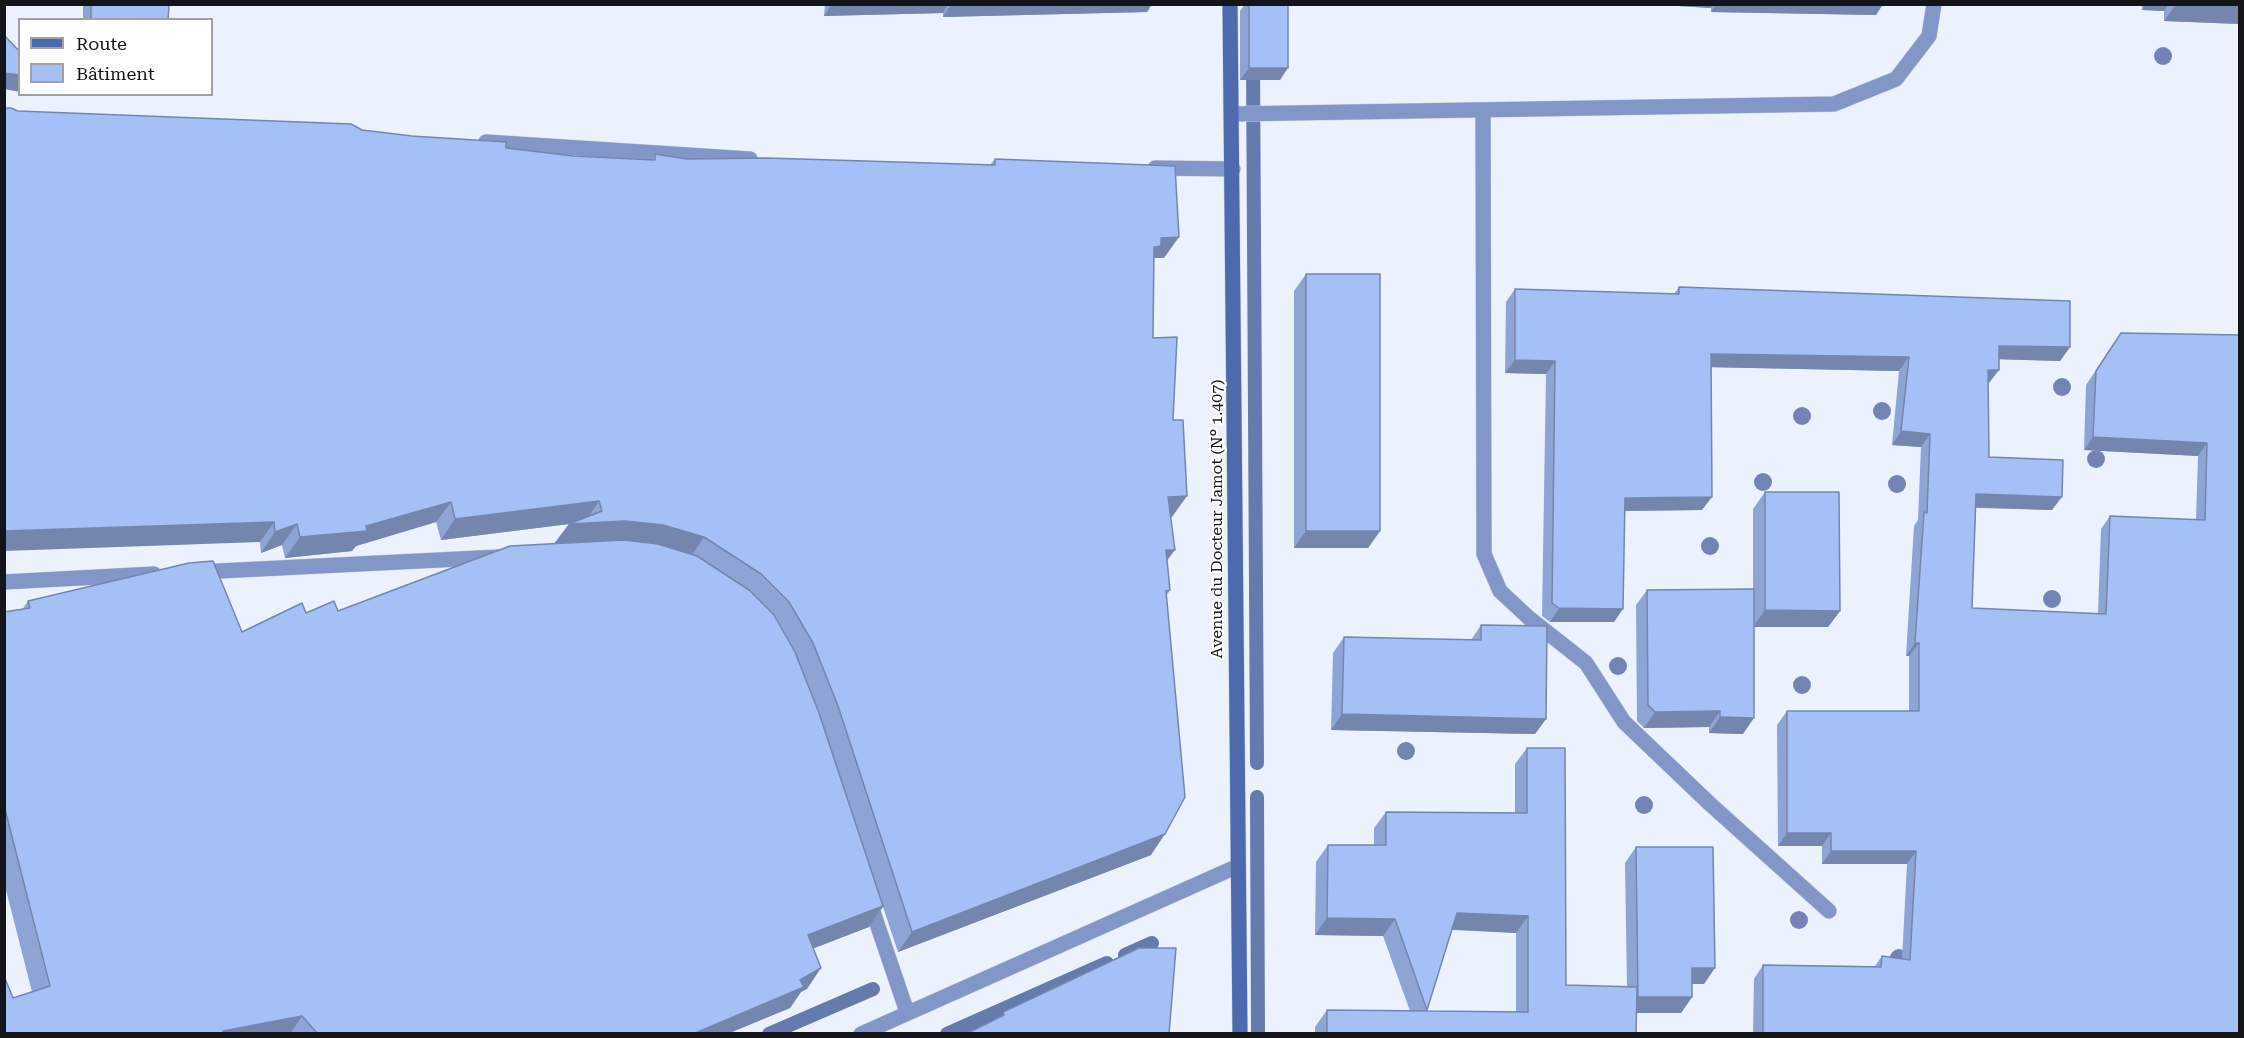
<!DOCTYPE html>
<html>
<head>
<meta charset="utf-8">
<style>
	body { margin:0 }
	#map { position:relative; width:2244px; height:1038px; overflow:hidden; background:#ebf1fd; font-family:"Roboto Serif",serif }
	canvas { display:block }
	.frame { position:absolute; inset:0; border:6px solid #13151b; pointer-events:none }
	.legend { position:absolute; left:18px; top:18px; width:195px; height:78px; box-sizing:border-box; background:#fff; border:2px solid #a1a1a4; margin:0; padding:8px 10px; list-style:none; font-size:18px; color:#13151b }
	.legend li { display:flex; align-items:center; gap:12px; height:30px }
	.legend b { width:30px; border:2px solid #a1a1a4 }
</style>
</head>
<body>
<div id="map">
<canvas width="2244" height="1038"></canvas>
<div class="frame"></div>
<ul class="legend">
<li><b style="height:8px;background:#4e6aaf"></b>Route</li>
<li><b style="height:16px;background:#a5bff7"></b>Bâtiment</li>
</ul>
</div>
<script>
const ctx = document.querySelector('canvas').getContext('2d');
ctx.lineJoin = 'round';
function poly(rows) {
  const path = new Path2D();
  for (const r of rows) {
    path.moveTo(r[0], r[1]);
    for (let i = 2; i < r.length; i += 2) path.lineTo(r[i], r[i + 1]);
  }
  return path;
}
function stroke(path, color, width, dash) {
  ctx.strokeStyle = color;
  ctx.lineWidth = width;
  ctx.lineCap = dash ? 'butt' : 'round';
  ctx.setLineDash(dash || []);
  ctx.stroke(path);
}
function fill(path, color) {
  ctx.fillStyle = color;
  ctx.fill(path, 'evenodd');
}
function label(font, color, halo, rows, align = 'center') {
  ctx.font = font + ' "Roboto Serif",serif';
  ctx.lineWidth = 4.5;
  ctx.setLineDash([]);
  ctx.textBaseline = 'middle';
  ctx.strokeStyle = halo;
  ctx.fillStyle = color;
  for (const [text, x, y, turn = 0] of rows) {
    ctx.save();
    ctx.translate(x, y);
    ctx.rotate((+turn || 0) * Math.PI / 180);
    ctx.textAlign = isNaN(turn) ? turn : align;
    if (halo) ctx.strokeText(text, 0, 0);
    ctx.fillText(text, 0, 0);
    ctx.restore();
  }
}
const stream = poly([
	[1253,64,1257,763],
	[1257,797,1258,1034],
	[1125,955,1152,943],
	[769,1034,873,989],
	[947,1034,1107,963]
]);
const service = poly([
	[486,142,750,159],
	[1155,168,1233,169]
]);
const minor = poly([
	[1483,112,1484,554,1500,591,1529,618,1586,663,1624,722,1710,804,1829,911],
	[1232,114,1834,104,1896,79,1929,36,1934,4],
	[199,572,499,557],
	[4,582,154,574],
	[869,900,907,1012]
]);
const tertiary = poly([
	[861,1034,1238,866]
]);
const secondary = poly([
	[1230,4,1240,1034]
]);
const trees = [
	[2163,56],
	[2062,387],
	[1882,411],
	[1802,416],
	[2096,459],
	[1763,482],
	[1897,484],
	[1710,546],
	[2052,599],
	[1618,666],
	[1802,685],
	[1406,751],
	[1644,805],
	[1799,920],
	[1899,958]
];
const wall = poly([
	[83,4,169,5,168,20,83,20],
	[825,4,1152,4,1147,12,943,17,943,13,824,16],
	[1245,4,1288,4,1280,80,1240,80,1240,11],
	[1645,4,1883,4,1876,15,1711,12,1711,8],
	[2054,4,2240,4,2240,24,2164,21,2164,11,2142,10,2142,5],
	[18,111,362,130,573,156,651,159,655,154,687,159,990,165,995,159,1164,258,1154,258,1153,338,1173,420,1172,517,1171,517,1167,560,1170,590,1167,595,1151,855,898,952,883,907,869,927,813,948,807,989,801,992,790,1008,727,1034,4,1034,13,998,32,992,4,882,4,612,22,610,28,601,242,632,306,613,338,611,554,544,569,524,441,540,436,522,356,546,352,551,285,558,282,545,261,553,260,542],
	[1306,274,1380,531,1368,548,1294,548,1294,291],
	[1679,287,2070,347,2060,361,1999,359,1989,383,1988,383,1989,457,2052,510,1976,508,1972,608,2098,614,2101,529,2110,516,2196,520,2198,456,2084,450,2086,385,2121,333,2240,335,2240,1034,1753,1034,1754,979,1763,965,1875,966,1882,956,1902,959,1907,864,1822,864,1822,846,1778,846,1777,725,1787,711,1909,711,1909,656,1906,656,1914,526,1918,520,1921,447,1892,445,1899,371,1711,367,1702,510,1625,511,1614,622,1550,622,1542,616,1546,374,1505,373,1506,302,1515,289,1674,294],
	[1765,492,1840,611,1828,627,1754,627,1743,734,1709,733,1709,727,1644,728,1637,721,1636,605,1647,590,1753,589,1753,509],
	[1481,625,1546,719,1535,734,1331,730,1333,653,1344,637,1471,640],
	[1527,748,1566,985,1627,987,1625,863,1636,847,1704,984,1692,984,1692,997,1681,1013,1637,1013,1636,1034,1315,1034,1315,1027,1327,1010,1410,1011,1383,936,1315,935,1316,862,1328,845,1374,845,1374,828,1386,812,1515,813,1515,764],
	[1452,930,1516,933,1516,1012,1426,1011]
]);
const shadedWall = poly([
	[832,4,948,4,943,13,824,16],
	[951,4,1152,4,1147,12,943,17],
	[1645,4,1713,4,1711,8],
	[1716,4,1883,4,1876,15,1711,12],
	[2054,4,2142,4,2142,5],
	[2145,4,2169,4,2164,11,2142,10],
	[2176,4,2240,7,2240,24,2164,21],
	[1249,68,1288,68,1280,80,1240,80],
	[4,73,20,75,20,92,4,89],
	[1179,237,1164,258,1153,258,1140,267,1161,238],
	[1999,346,2070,347,2060,361,1990,359],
	[1711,354,1909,357,1899,371,1701,367],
	[1515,360,1555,361,1546,374,1505,373],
	[1988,370,1999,370,1989,383,1979,383],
	[1901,431,1930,434,1921,447,1892,445],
	[2093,437,2207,443,2198,456,2084,450],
	[1976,494,2062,497,2052,510,1967,507],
	[1187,496,1172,517,1154,518,1168,497],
	[1712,497,1702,510,1615,511,1625,498],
	[599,501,585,522,625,521,663,525,704,537,690,558,554,544,569,524,441,540,455,519],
	[451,502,436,522,356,546,352,551,285,558,300,537,366,526],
	[274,522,260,542,4,551,4,531],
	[297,524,282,545,261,553,275,532],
	[1306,531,1380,531,1368,548,1294,548],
	[1166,550,1175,550,1160,570],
	[1559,608,1623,609,1614,622,1550,622],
	[1765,610,1840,611,1828,627,1753,627],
	[1915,643,1919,643,1909,656,1906,656],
	[1720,711,1709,727,1644,728,1655,712],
	[1342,714,1546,719,1535,734,1331,730],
	[1720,717,1754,718,1743,734,1709,733],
	[1787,833,1831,833,1822,846,1778,846],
	[1165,834,1151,855,898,952,912,932],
	[1831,851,1916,851,1907,864,1822,864],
	[883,906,869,927,794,956,808,935],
	[1457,913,1528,916,1516,933,1445,929],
	[1327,918,1395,919,1383,936,1315,935],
	[821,968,807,989,801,992,790,1008,727,1034,693,1034],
	[1692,968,1715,968,1704,984,1681,984],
	[1638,997,1692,997,1681,1013,1627,1013],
	[302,1016,290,1034,222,1034,223,1031]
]);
const building = poly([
	[91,4,169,5,168,20,91,20,91,4],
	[1249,4,1288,4,1288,68,1249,68,1249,4],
	[2187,4,2240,4,2240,7,2187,4],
	[4,35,20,52,20,75,4,73,4,35],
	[4,108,11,108,18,111,351,124,362,130,412,136,506,142,506,148,573,156,655,160,655,154,687,159,767,158,995,165,995,159,1175,166,1179,237,1161,238,1161,246,1154,247,1153,338,1177,337,1173,420,1183,420,1187,496,1168,497,1175,550,1166,550,1170,590,1166,591,1185,797,1165,834,912,932,838,706,813,643,789,602,761,574,704,537,663,525,625,521,569,524,602,511,599,501,455,519,451,502,366,526,367,531,300,537,297,524,275,532,274,522,4,531,4,108],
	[1306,274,1380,274,1380,531,1306,531,1306,274],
	[1679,287,2070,301,2070,347,1999,346,1999,370,1988,370,1989,457,2063,460,2062,497,1976,494,1972,608,2106,614,2110,516,2205,520,2207,443,2093,437,2096,371,2121,333,2240,335,2240,1034,1763,1034,1763,965,1881,967,1882,956,1910,960,1916,851,1831,851,1831,833,1787,833,1787,711,1919,711,1919,643,1915,643,1924,512,1927,513,1930,434,1901,431,1909,357,1711,354,1712,497,1625,498,1623,609,1559,608,1552,603,1555,361,1515,360,1515,289,1679,294,1679,287],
	[1765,492,1839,492,1840,611,1765,610,1765,492],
	[624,540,658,544,697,556,749,590,774,615,795,652,819,713,883,906,808,935,821,968,800,980,804,987,693,1034,318,1034,302,1016,223,1031,223,1034,4,1034,4,976,13,998,50,986,4,805,4,612,30,608,28,601,189,563,213,561,242,632,302,603,306,613,334,601,338,611,510,546,624,540],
	[1754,589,1754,718,1720,717,1720,711,1655,712,1648,705,1647,590,1754,589],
	[1481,625,1547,626,1546,719,1342,714,1344,637,1481,640,1481,625],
	[1527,748,1565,748,1566,985,1637,987,1636,1034,1327,1034,1327,1010,1528,1012,1528,916,1457,913,1427,1010,1395,919,1327,918,1328,845,1386,845,1386,812,1527,813,1527,748],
	[1636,847,1713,847,1715,968,1692,968,1692,997,1638,997,1636,847],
	[1139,948,1176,948,1169,1034,966,1034,1004,1015,1003,1012,1139,948]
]);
const streetNames = [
	["Avenue du Docteur Jamot (N° 1.407)",1217,519,-90]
];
stroke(stream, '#667bad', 14);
stroke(service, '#c8ced9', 16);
stroke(minor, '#c8ced9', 16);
stroke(tertiary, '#c8ced9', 16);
stroke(secondary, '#c8ced9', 16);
stroke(service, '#8297c7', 15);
stroke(minor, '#8297c7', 15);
stroke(tertiary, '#8297c7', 15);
stroke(secondary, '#4e6aaf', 15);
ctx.fillStyle = '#7383b3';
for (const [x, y] of trees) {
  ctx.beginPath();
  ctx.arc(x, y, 9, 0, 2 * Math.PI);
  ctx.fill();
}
fill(wall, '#8ea4d4');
fill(shadedWall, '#7486ad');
fill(building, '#a5bff7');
stroke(building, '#7486ad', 1.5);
label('16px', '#13151b', '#fff', streetNames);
</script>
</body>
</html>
